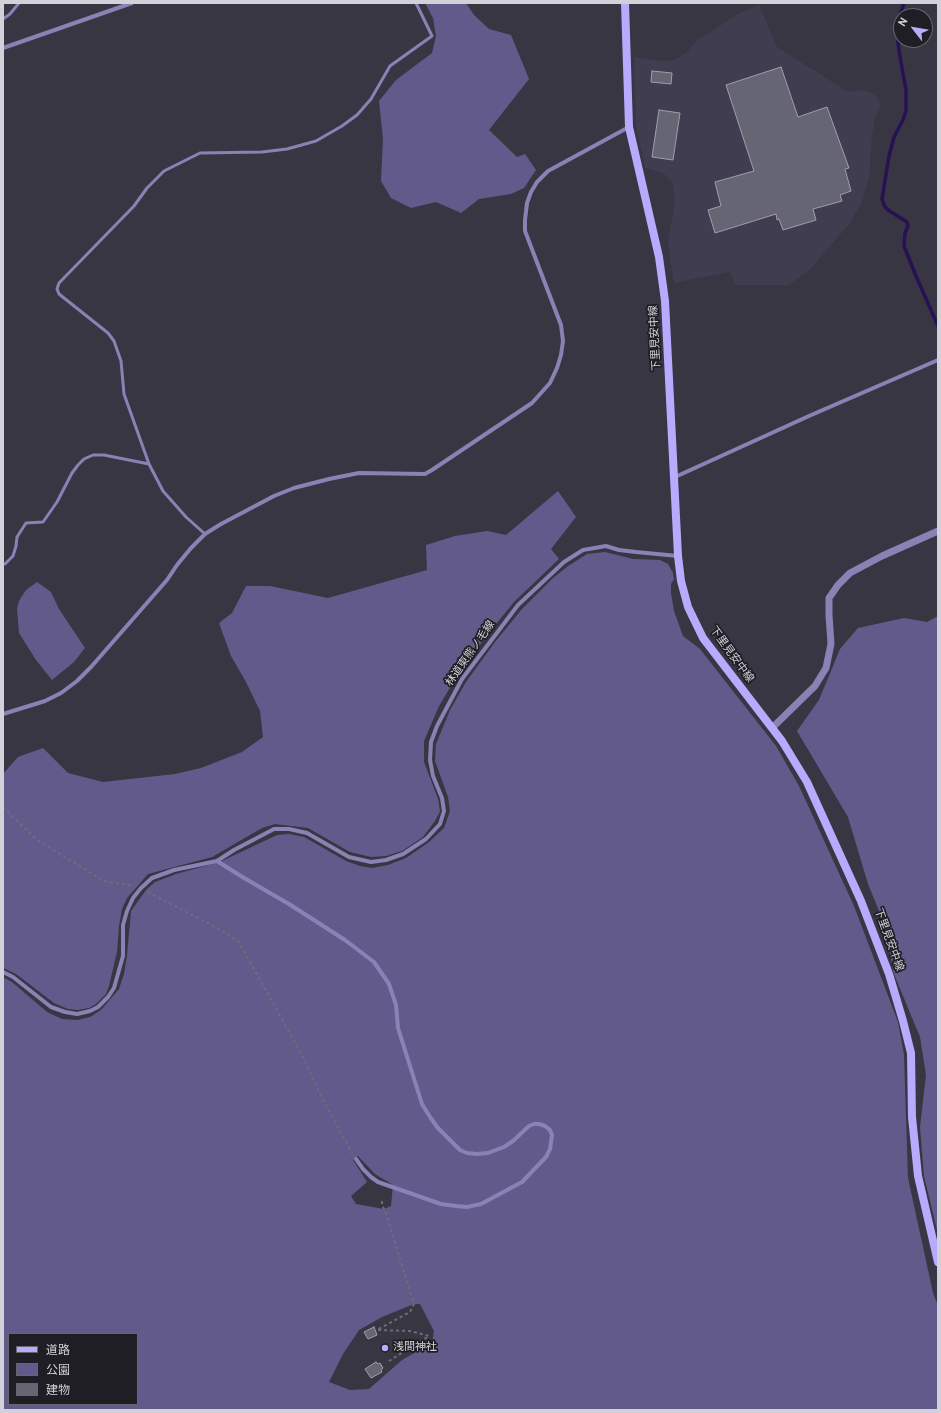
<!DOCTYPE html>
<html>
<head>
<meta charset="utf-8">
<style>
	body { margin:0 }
	#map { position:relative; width:941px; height:1413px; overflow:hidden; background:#383643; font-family:Overpass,"Noto Sans JP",sans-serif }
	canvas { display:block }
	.frame { position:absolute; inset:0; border:4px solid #d2d1d9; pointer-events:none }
	.legend { position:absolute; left:8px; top:1333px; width:130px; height:72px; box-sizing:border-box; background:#1f1e24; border:1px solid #67666c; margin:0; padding:5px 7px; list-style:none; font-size:12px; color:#d2d1d9 }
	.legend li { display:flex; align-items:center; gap:8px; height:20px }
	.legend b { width:20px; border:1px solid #67666c }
	.north { position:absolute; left:893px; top:8px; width:40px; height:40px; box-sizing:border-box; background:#1f1e24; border:1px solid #67666c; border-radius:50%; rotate:301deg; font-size:11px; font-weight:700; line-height:16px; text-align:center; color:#d2d1d9 }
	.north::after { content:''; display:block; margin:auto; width:14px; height:18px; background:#b8abf7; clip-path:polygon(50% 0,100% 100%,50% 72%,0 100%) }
</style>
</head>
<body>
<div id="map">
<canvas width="941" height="1413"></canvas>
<div class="frame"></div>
<ul class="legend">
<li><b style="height:5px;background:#b9aafd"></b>道路</li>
<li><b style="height:11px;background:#635a8c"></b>公園</li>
<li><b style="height:11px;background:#666573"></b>建物</li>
</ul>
<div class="north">N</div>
</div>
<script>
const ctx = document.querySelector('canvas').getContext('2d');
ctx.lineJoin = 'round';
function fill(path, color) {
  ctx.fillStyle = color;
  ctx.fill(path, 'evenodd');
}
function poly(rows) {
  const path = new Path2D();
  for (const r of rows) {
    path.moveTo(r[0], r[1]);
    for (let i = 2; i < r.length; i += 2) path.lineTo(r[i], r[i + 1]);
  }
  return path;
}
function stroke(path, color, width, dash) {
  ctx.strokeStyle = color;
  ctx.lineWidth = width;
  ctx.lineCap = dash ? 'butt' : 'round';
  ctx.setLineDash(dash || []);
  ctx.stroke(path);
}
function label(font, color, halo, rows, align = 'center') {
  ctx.font = font + ' Overpass,"Noto Sans JP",sans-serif';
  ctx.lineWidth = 3.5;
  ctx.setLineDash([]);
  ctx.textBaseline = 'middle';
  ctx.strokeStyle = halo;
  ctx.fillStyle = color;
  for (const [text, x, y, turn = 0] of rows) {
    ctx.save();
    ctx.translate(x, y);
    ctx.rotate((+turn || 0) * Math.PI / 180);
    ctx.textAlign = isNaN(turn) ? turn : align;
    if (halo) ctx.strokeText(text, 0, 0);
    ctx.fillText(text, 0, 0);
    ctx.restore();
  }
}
const built = poly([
	[759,5,777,47,848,92,860,90,870,92,878,98,880,106,875,118,872,135,869,178,862,202,850,223,811,268,789,285,735,285,730,272,674,283,668,242,675,201,672,181,663,173,645,168,636,126,634,57,661,61,675,60,687,52,695,42,739,13]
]);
const green = poly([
	[425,3,466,3,474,15,489,29,511,35,529,79,489,130,517,157,525,154,536,170,524,188,511,194,479,199,461,213,436,202,411,208,391,198,381,181,383,139,379,101,396,80,432,53,436,36,433,18],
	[558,491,576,517,551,549,559,559,514,602,487,635,457,676,439,706,424,741,424,762,438,799,440,811,435,821,423,837,402,851,386,856,371,857,350,852,308,828,275,824,262,828,212,857,148,874,127,898,122,909,119,926,117,952,109,986,106,994,96,1004,89,1008,78,1010,68,1009,54,1003,16,974,3,968,3,774,18,757,43,748,68,773,103,782,175,774,201,768,242,752,263,737,260,711,246,682,231,656,219,623,232,613,246,586,270,586,328,598,427,570,426,545,455,536,487,531,506,535],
	[605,552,633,559,660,560,668,564,673,573,674,579,671,584,671,593,674,611,683,636,700,649,776,746,799,786,854,906,898,1022,904,1055,908,1178,933,1293,938,1306,938,1410,3,1410,3,977,12,982,47,1012,62,1019,78,1020,90,1017,101,1010,119,989,124,974,127,956,131,911,146,890,155,882,176,874,220,862,277,835,289,834,304,837,346,861,360,866,372,868,388,865,406,858,429,842,444,828,450,811,448,797,435,761,436,744,450,710,466,682,495,642,522,609,552,579,568,566,587,554],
	[358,1156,375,1174,393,1185,391,1206,384,1209,356,1204,351,1196,367,1182,353,1160],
	[414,1304,420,1304,434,1331,432,1343,402,1360,369,1389,350,1390,329,1382,343,1354,359,1330,382,1317],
	[9,1334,137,1334,137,1404,9,1404],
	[37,582,51,592,59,609,85,648,74,662,52,680,36,660,19,633,17,609,19,601,26,590],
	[938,616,938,1234,924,1176,920,1127,926,1075,920,1037,894,974,884,923,868,884,848,817,797,731,819,700,840,649,858,628,904,618,927,622]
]);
const stream = poly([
	[904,3,900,15,897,32,899,51,906,90,906,111,903,120,894,137,889,156,882,199,885,207,888,210,907,222,908,226,905,233,904,246,916,276,938,326]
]);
const building = poly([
	[781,67,798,117,827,107,849,168,845,169,851,191,840,195,842,201,813,209,816,220,783,230,779,219,777,220,776,214,715,233,708,210,721,206,715,182,754,171,726,85,781,67],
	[652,71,672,73,671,84,651,82,652,71],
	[659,110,680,113,673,160,652,157,659,110],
	[374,1327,377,1335,368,1339,364,1332,374,1327],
	[376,1362,378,1364,380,1363,383,1368,381,1370,382,1372,371,1378,365,1369,376,1362]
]);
const path = poly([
	[3,807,37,840,104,881,133,886],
	[148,892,219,929,239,942,303,1057,320,1094,352,1153],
	[382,1201,382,1206,385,1210,414,1304,410,1312,377,1330,410,1331,429,1336,389,1361]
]);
const service = poly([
	[3,19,10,14,19,3],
	[205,534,186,517,163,491,149,464,124,394,121,361,114,341,108,333,59,294,57,289,59,283,134,206,147,188,164,171,200,153,262,152,287,149,316,141,342,126,357,115,371,99,390,66,432,36,416,3],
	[3,564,5,564,13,556,16,546,17,537,26,523,43,522,57,502,72,473,78,465,84,459,93,455,104,455,149,464]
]);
const minor = poly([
	[3,48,132,3],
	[675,477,809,416,938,360],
	[3,714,45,701,61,693,77,681,91,667,167,580,177,565,191,548,205,534,221,524,274,496,294,488,329,479,359,473,425,474,432,470,532,403,550,383,557,368,561,355,563,341,561,325,525,231,525,220,527,203,531,192,537,182,548,171,629,127],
	[217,861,244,878,289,904,345,940,374,962,389,984,396,1005,398,1028,422,1104,430,1117,437,1127,460,1150,467,1153,477,1154,488,1153,504,1147,513,1141,529,1126,534,1124,539,1124,545,1126,550,1130,552,1135,550,1149,546,1157,522,1182,481,1204,467,1207,456,1206,441,1204,378,1182,371,1177,363,1169,356,1159],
	[3,972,13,977,51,1007,65,1012,77,1014,90,1011,98,1007,108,997,114,988,123,956,123,925,127,911,133,898,141,888,152,878,174,870,217,861,234,850,274,829,289,829,307,833,349,857,362,860,371,862,386,860,403,854,426,839,440,824,444,811,442,798,433,776,430,760,431,742,437,726,462,679,518,605,564,562,583,550,606,546,619,550,636,552,678,556]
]);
const tertiary = poly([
	[772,728,815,686,826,668,831,644,829,615,829,598,838,585,850,573,882,556,938,531]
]);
const secondary = poly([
	[625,3,629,127,659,257,665,301,678,556,681,581,688,607,703,638,782,741,807,782,861,901,889,974,903,1021,911,1053,912,1117,918,1176,938,1262]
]);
const markers = [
	[385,1348,4,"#b8abf7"]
];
const streetNames = [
	["下里見安中線",656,338,-93],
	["林道東熊ノ毛線",471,654,-55],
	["下里見安中線",731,655,54],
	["下里見安中線",888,940,70]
];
const poiNames = [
	["浅間神社",393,1348]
];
fill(built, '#403d50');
fill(green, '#635a8c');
stroke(stream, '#271154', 3.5);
fill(building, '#666573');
stroke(building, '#a09eae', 1);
stroke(path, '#6e6d78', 2, [3, 3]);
stroke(service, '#8a81b5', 3);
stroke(minor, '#8a81b5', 4);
stroke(tertiary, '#8a81b5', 7);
stroke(secondary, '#b9aafd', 8);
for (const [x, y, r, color] of markers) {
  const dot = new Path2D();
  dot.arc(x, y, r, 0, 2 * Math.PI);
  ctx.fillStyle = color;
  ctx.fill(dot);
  stroke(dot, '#1f1e24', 1.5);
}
label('11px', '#d2d1d9', '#1f1e24', streetNames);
label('11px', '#d2d1d9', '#1f1e24', poiNames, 'left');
</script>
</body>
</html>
